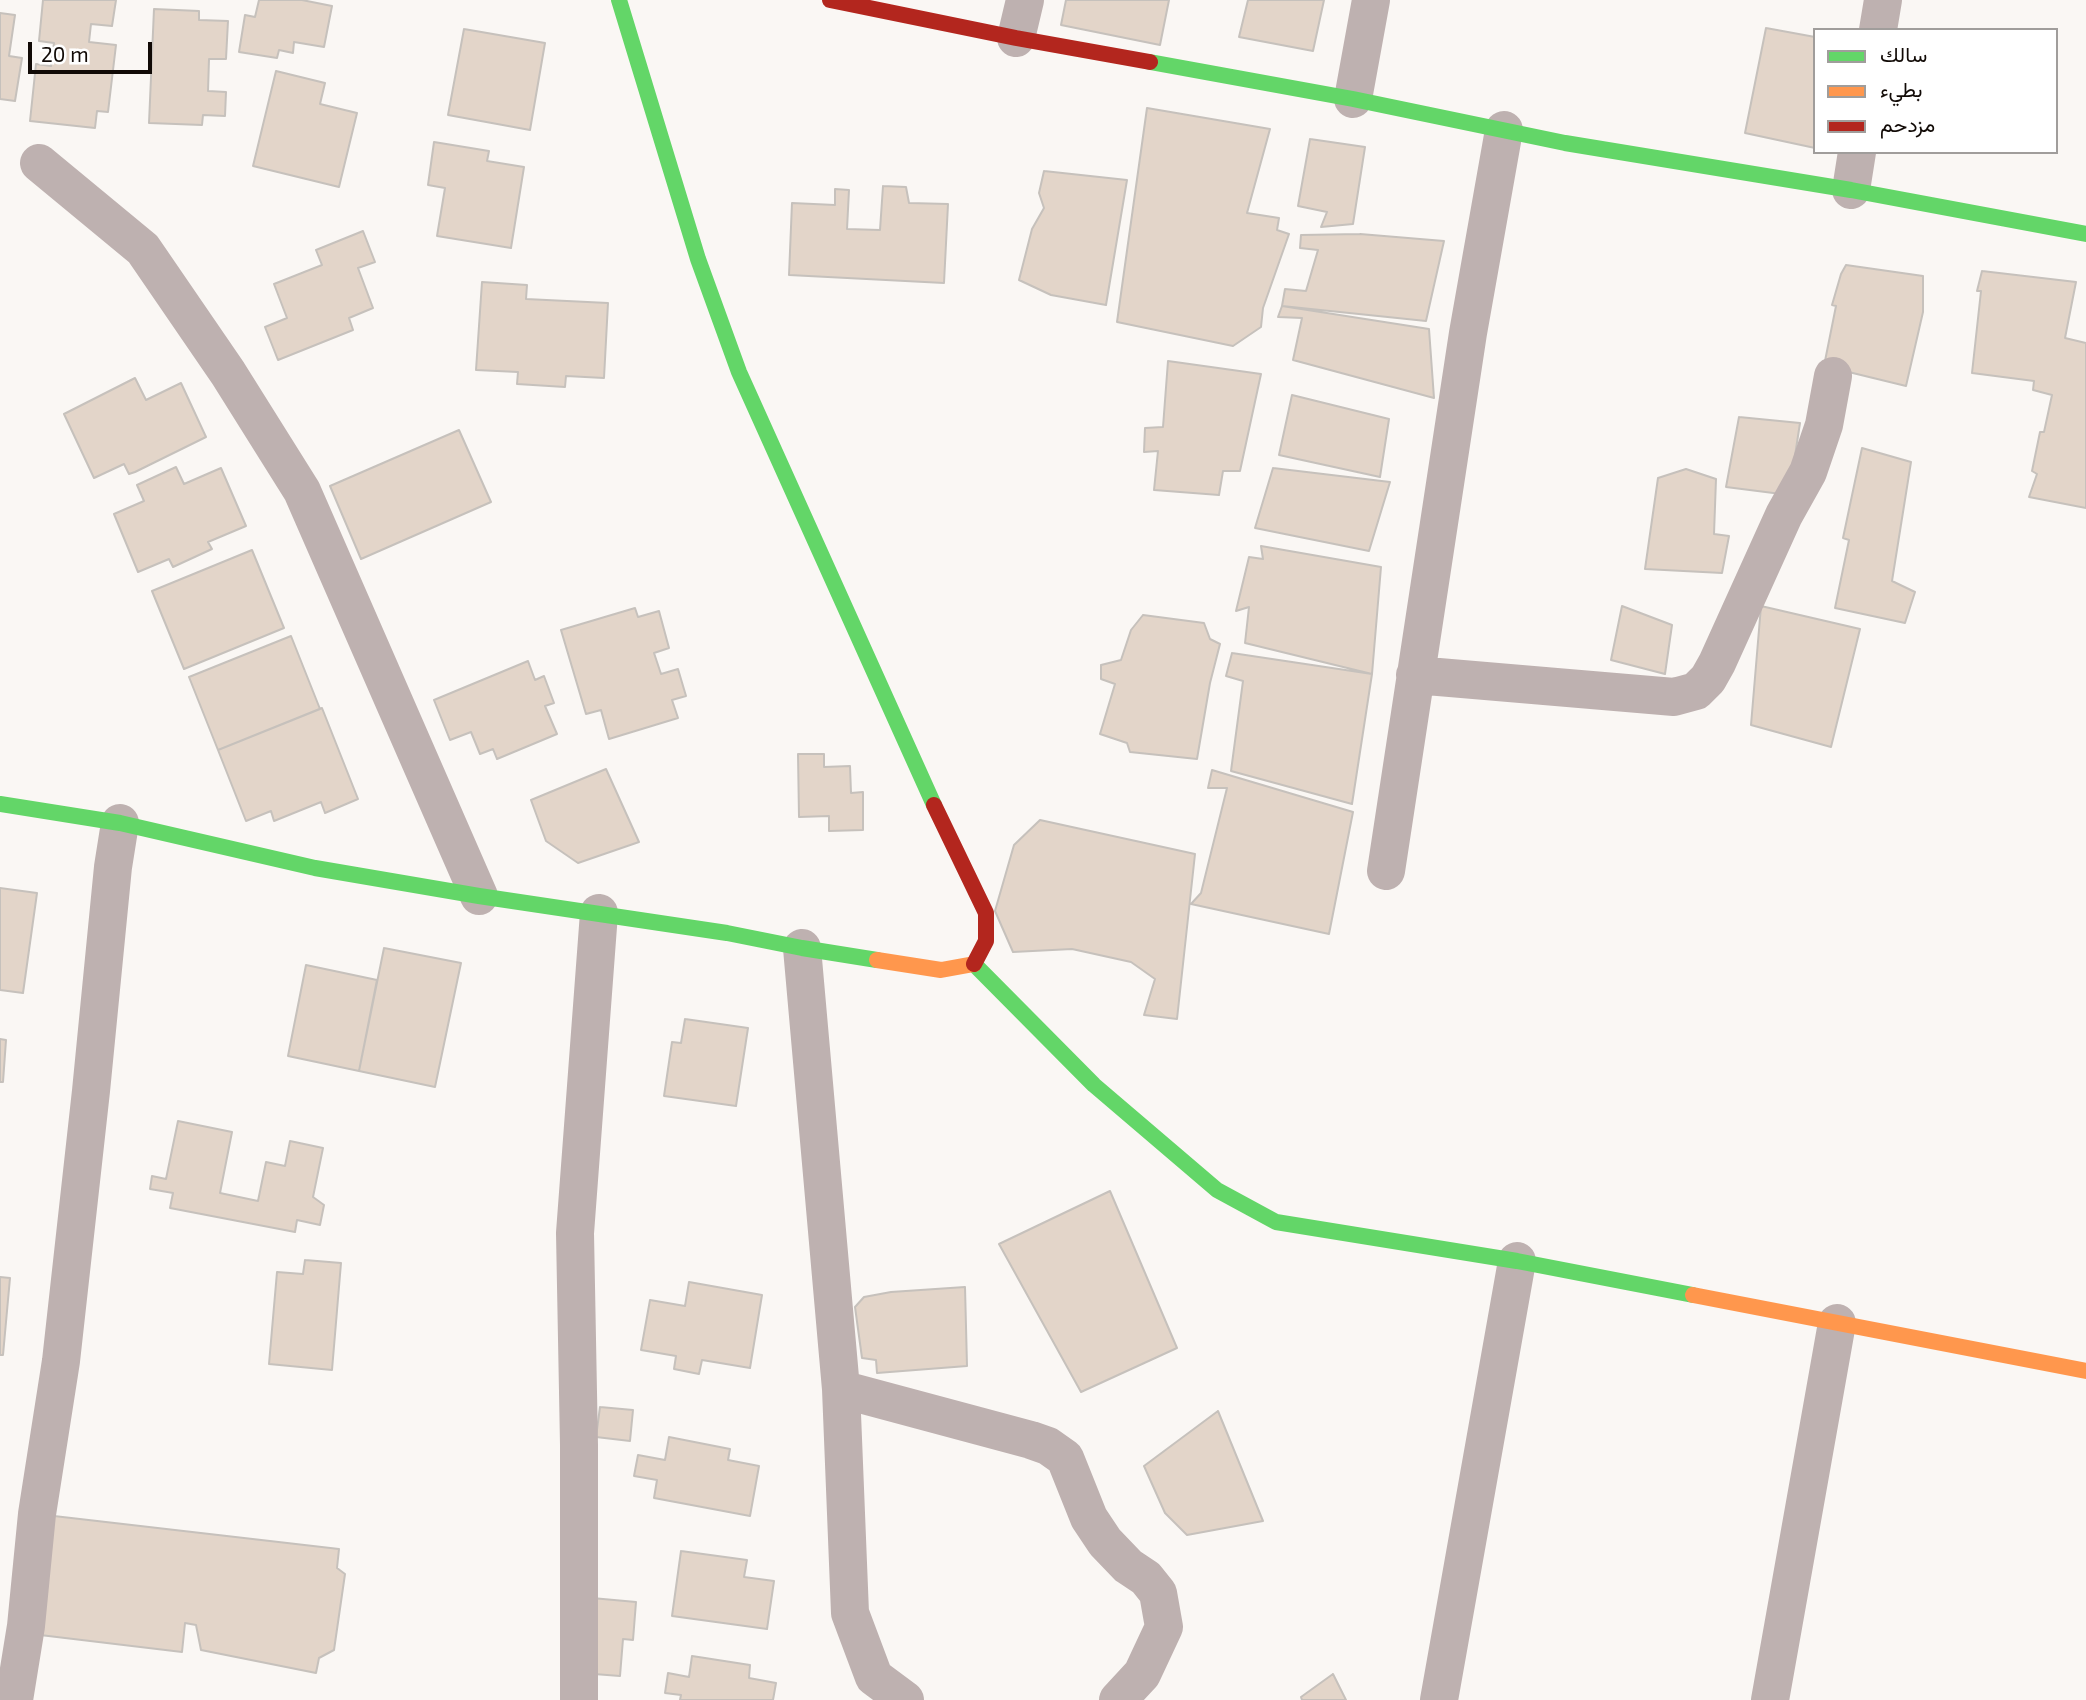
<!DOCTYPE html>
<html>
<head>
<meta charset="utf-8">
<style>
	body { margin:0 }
	#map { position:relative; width:2086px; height:1700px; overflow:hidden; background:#faf7f4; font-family:"Exo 2",Vazirmatn,sans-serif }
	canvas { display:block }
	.legend { position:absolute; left:1813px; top:28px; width:245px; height:126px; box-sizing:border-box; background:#fff; border:2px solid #a09d9b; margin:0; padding:9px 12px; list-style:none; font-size:21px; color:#110a06 }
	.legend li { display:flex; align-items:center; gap:14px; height:35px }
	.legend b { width:35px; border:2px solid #a09d9b }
	.scale { position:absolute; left:28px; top:42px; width:124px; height:32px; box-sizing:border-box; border:4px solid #110a06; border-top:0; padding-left:9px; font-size:21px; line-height:24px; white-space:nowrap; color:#110a06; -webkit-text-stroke:5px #fff; paint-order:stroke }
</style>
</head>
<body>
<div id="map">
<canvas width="2086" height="1700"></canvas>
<ul class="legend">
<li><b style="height:9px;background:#63d668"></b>سالك</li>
<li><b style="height:9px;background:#ff974d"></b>بطيء</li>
<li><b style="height:9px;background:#b3261e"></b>مزدحم</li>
</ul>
<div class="scale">20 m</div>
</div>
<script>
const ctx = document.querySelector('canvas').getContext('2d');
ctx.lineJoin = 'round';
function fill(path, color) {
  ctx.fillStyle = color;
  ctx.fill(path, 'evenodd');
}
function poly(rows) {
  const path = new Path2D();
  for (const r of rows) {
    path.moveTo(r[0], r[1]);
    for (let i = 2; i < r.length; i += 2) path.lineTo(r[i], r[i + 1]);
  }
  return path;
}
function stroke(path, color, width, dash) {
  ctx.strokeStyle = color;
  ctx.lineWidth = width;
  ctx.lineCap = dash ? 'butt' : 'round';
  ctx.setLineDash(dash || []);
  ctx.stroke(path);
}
const building = poly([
	[43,0,116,0,112,26,91,24,89,42,116,45,108,112,97,111,95,128,30,121,36,64,51,66,54,43,39,41,43,0],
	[259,0,302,0,332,6,324,47,294,42,293,53,279,50,277,58,239,52,245,15,255,17,259,0],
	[1066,0,1169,0,1160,45,1061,25,1066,0],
	[1248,0,1324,0,1313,51,1239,37,1248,0],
	[154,9,199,11,199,20,228,21,226,59,209,59,208,91,226,92,225,116,203,115,202,125,149,123,154,9],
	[0,13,15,15,9,56,22,58,15,101,0,99,0,13],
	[1766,28,1815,37,1815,148,1745,133,1766,28],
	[464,29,545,43,530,130,448,115,464,29],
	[276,71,325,83,320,104,357,113,339,187,253,166,276,71],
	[1147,108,1270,129,1247,213,1279,218,1277,230,1289,234,1263,308,1261,327,1233,346,1117,322,1147,108],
	[1310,139,1365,147,1353,224,1321,227,1327,212,1298,206,1310,139],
	[434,142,489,151,487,161,524,167,511,248,437,236,445,188,428,185,434,142],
	[1044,171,1127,180,1106,305,1051,295,1019,280,1032,229,1044,208,1039,193,1044,171],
	[883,186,906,187,909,203,948,204,944,283,789,275,792,203,835,205,835,189,849,190,847,229,880,230,883,186],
	[363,231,375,262,358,268,373,308,349,318,353,330,278,360,265,327,287,318,274,284,322,265,316,250,363,231],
	[1360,234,1444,241,1426,321,1282,306,1285,289,1306,291,1318,250,1300,248,1301,235,1360,234],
	[1846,265,1923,276,1923,312,1906,386,1824,366,1836,306,1832,305,1841,274,1846,265],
	[1982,271,2076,282,2065,338,2086,343,2086,508,2029,497,2037,474,2032,471,2040,432,2044,432,2052,395,2033,390,2034,381,1972,373,1981,291,1977,291,1982,271],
	[482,282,527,285,526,299,608,303,604,378,566,376,565,387,517,384,518,372,476,370,482,282],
	[1282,306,1429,329,1434,398,1293,360,1302,318,1278,317,1282,306],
	[1168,361,1261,374,1240,471,1223,471,1219,495,1154,490,1158,451,1144,452,1145,428,1163,427,1168,361],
	[135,378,146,400,181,383,206,437,135,472,129,474,124,464,94,478,64,414,135,378],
	[1292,395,1389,419,1380,477,1279,455,1292,395],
	[1739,417,1800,423,1789,495,1726,487,1739,417],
	[459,430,491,502,361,559,330,486,459,430],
	[1862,448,1911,462,1892,581,1915,592,1905,623,1835,608,1849,540,1843,538,1862,448],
	[176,467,184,484,221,468,246,526,208,542,212,549,173,567,169,559,138,572,114,514,144,501,137,485,176,467],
	[1273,468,1390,482,1369,551,1255,528,1273,468],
	[1686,469,1716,479,1714,534,1729,536,1722,573,1645,569,1658,478,1686,469],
	[1261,546,1381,567,1372,674,1245,643,1249,607,1236,611,1249,557,1263,559,1261,546],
	[252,550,284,628,184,669,152,591,252,550],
	[1622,606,1672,625,1665,674,1611,660,1622,606],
	[1761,606,1860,629,1831,747,1751,725,1761,606],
	[635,608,638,617,659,611,669,648,654,653,661,674,678,669,686,696,672,700,678,718,609,739,601,710,586,714,561,630,635,608],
	[1143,615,1204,623,1210,639,1220,644,1210,683,1197,759,1130,752,1127,743,1100,734,1115,684,1101,679,1101,665,1121,660,1131,630,1143,615],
	[291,636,320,709,218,750,189,677,291,636],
	[1232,653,1372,674,1352,804,1231,771,1243,681,1226,676,1232,653],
	[528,661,535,680,544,676,554,703,545,706,557,734,497,759,493,749,480,754,471,732,450,740,434,700,528,661],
	[322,708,358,799,325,813,321,802,274,821,271,811,246,821,218,750,322,708],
	[798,754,824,754,824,767,850,766,851,793,863,792,863,830,829,831,829,816,799,817,798,754],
	[606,769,639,842,578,863,546,841,531,800,606,769],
	[1212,770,1353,812,1329,934,1191,904,1201,893,1227,788,1208,788,1212,770],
	[1040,820,1195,854,1177,1019,1144,1015,1155,979,1131,962,1072,949,1013,952,995,911,1014,845,1040,820],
	[0,888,37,893,23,993,0,990,0,888],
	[384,948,461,963,435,1087,359,1071,384,948],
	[306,965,377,980,359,1071,288,1056,306,965],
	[685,1019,748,1028,736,1106,664,1096,672,1042,681,1043,685,1019],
	[0,1039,6,1040,3,1082,0,1082,0,1039],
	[178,1121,232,1132,220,1193,258,1201,266,1162,285,1166,290,1141,323,1148,313,1197,324,1205,320,1225,297,1220,295,1232,170,1208,173,1193,150,1189,152,1176,166,1179,178,1121],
	[1110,1191,1177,1348,1081,1392,999,1244,1110,1191],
	[305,1260,341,1263,332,1370,269,1364,277,1272,303,1274,305,1260],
	[0,1277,10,1278,3,1355,0,1355,0,1277],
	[689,1282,762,1295,750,1368,702,1360,699,1374,674,1369,676,1356,641,1350,650,1300,685,1306,689,1282],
	[965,1287,967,1366,877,1373,876,1360,862,1358,855,1307,864,1297,891,1292,965,1287],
	[600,1407,633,1410,630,1441,596,1437,600,1407],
	[1218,1411,1263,1521,1187,1535,1165,1513,1144,1466,1218,1411],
	[669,1437,730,1449,728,1460,759,1466,750,1516,654,1498,657,1480,634,1476,638,1455,665,1460,669,1437],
	[54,1516,339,1549,337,1568,345,1574,334,1650,319,1658,316,1673,201,1650,196,1625,185,1623,182,1652,40,1635,54,1516],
	[681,1551,747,1560,744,1577,774,1581,767,1629,672,1616,681,1551],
	[592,1598,636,1602,633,1640,623,1639,620,1676,594,1674,592,1598],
	[692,1656,750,1665,749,1678,776,1683,773,1700,680,1700,681,1695,665,1693,668,1673,689,1677,692,1656],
	[1333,1674,1346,1700,1302,1700,1301,1697,1333,1674]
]);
const street = poly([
	[1878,30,1883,0],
	[1016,38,1025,0],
	[1353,99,1371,0],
	[39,163,143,249,228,373,302,491,479,896],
	[1851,190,1857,152],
	[1415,675,1674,697,1696,691,1708,679,1717,663,1784,515,1808,472,1824,425,1833,376],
	[1386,871,1468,333,1504,130],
	[802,948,841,1389,850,1613,874,1677,905,1700],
	[841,1389,1031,1440,1048,1446,1065,1458,1089,1518,1105,1542,1128,1566,1146,1578,1158,1593,1164,1627,1142,1674,1118,1700],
	[14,1700,26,1626,37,1514,61,1361,91,1091,113,867,120,823],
	[579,1700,579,1445,575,1233,599,913],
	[1439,1700,1517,1261],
	[1770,1700,1837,1323]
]);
const fast = poly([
	[619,0,698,259,739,372,934,805],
	[1150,62,1353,99,1565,143,1851,190,2086,234],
	[0,804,120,823,315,868,479,896,727,933,802,948,877,960],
	[974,964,1094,1085,1217,1190,1276,1222,1517,1261,1693,1295]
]);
const slow = poly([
	[877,960,941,970,974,964],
	[1693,1295,2086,1371]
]);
const jam = poly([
	[830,0,1016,38,1150,62],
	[934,805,986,913,986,941,974,964]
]);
fill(building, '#e3d5c9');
stroke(building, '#c6c1bc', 2);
stroke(street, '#beb1b0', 38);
stroke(fast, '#63d668', 16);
stroke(slow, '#ff974d', 16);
stroke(jam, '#b3261e', 16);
</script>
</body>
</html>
